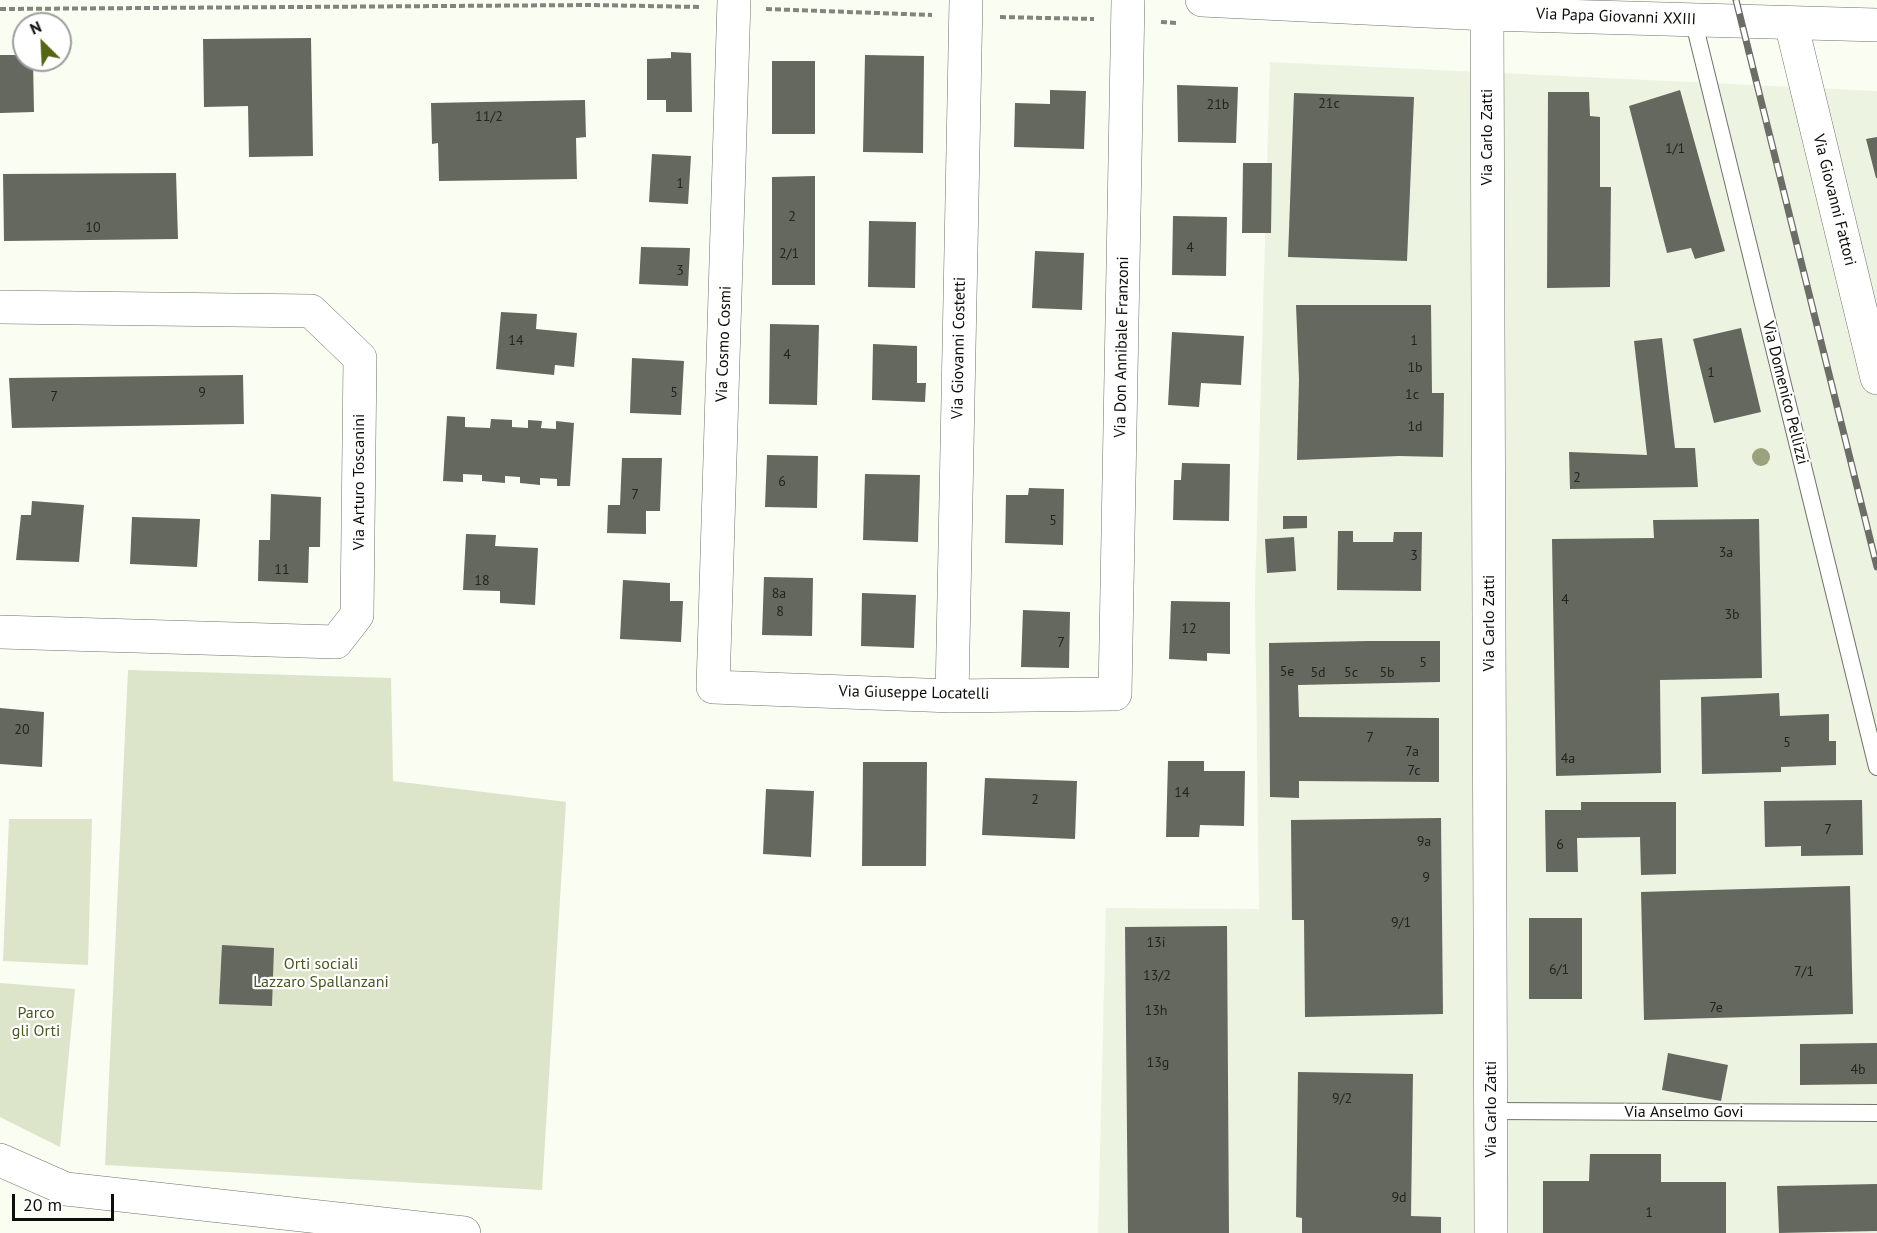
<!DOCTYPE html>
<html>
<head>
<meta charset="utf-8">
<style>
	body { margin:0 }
	#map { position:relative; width:1877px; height:1233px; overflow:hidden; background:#f9fdf2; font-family:"PT Sans",sans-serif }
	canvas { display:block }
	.north { position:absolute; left:12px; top:12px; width:60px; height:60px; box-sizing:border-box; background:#fff; border:2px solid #9e9f9d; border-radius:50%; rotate:336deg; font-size:16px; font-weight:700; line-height:24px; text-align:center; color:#0d0e0a }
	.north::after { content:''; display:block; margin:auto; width:21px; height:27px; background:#546611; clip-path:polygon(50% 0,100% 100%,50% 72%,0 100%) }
	.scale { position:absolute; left:12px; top:1194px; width:102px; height:27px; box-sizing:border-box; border:3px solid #0d0e0a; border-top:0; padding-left:8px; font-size:18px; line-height:21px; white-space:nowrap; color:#0d0e0a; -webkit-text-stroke:4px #fff; paint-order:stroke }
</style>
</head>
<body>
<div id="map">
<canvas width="1877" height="1233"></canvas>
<div class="north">N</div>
<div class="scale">20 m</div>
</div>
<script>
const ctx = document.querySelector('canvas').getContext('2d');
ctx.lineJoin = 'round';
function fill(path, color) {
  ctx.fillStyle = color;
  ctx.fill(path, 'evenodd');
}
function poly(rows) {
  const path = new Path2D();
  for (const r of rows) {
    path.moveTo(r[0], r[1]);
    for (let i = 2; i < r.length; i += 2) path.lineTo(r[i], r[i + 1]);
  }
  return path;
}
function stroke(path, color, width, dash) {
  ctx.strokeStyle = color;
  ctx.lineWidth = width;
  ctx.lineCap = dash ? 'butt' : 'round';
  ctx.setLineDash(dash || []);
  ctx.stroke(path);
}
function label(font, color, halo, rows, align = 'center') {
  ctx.font = font + ' "PT Sans",sans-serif';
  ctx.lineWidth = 4.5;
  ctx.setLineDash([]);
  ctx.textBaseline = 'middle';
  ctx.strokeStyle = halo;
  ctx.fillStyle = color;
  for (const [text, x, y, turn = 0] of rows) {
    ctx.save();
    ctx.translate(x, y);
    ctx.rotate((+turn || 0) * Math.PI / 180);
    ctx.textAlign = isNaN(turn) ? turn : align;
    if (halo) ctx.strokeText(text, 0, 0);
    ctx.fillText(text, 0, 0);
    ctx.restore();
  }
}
const built = poly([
	[1270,62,1877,91,1877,1233,1098,1233,1106,908,1259,909,1255,594]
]);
const green = poly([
	[128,670,391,678,393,781,566,802,542,1190,105,1165],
	[9,819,92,819,88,965,3,961],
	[0,983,75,989,60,1147,0,1117]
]);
const building = poly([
	[311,38,313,156,249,157,248,106,204,107,203,39],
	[671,52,691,53,692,112,666,112,666,100,647,100,647,59,671,58],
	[0,55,24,55,24,60,33,60,34,112,0,113],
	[865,55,924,56,923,153,863,152],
	[772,61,815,61,815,134,772,134],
	[1177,85,1238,87,1236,143,1178,142],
	[1050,90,1086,91,1084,149,1014,147,1015,103,1050,104],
	[1680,90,1725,251,1695,259,1691,248,1667,253,1629,106],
	[1548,92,1589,92,1590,116,1600,117,1600,187,1611,187,1610,287,1547,288],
	[1294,93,1414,97,1407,261,1288,257],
	[585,100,586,137,576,138,577,179,439,181,438,143,432,144,431,103],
	[1877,137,1877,178,1876,178,1866,139],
	[652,154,691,156,688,204,649,202],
	[1243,163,1272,163,1271,233,1242,233],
	[176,173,178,239,4,241,3,174],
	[815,176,815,285,772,285,772,177],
	[1173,216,1227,217,1226,276,1172,275],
	[869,221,916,222,915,288,868,287],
	[641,247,690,248,688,286,639,284],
	[1035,251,1084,253,1082,310,1032,308],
	[1296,305,1431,305,1432,393,1444,393,1443,457,1399,456,1297,460,1299,379],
	[501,312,537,314,536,329,577,333,574,367,555,365,554,375,496,369],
	[770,324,819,325,817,405,769,404],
	[1741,328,1761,412,1714,423,1693,339],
	[1172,332,1244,336,1241,385,1201,383,1199,407,1168,405],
	[1662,338,1675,448,1695,448,1698,487,1570,489,1569,452,1647,455,1634,341],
	[873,344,917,346,917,383,926,383,925,402,872,400],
	[632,358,684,361,681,415,630,413],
	[243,375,244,424,12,428,9,378],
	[447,416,465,417,465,427,490,428,491,419,512,420,512,427,528,428,528,420,542,421,541,428,556,429,556,421,574,423,570,486,557,486,557,479,540,478,540,485,520,483,520,477,505,476,505,483,482,481,482,475,463,474,463,482,443,481],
	[767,455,818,456,817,508,765,507],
	[622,458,662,458,660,511,646,511,646,534,607,533,608,505,620,505],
	[1182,463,1230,464,1229,521,1173,520,1174,480,1181,480],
	[865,474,920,475,918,542,863,540],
	[1029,488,1064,489,1063,545,1005,543,1006,495,1028,495],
	[271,494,321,497,320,547,309,547,308,583,258,581,259,540,270,540],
	[32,501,84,505,79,562,16,560,21,515,31,515],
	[1283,516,1307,516,1307,528,1283,529],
	[132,517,200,519,197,567,130,564],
	[1759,519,1762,678,1660,680,1661,773,1556,776,1552,539,1654,538,1653,520],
	[1338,531,1353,531,1353,542,1393,542,1394,532,1422,532,1421,591,1337,590],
	[466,534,496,535,495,546,538,548,535,605,500,603,500,591,463,590],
	[1294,537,1296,571,1267,573,1265,539],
	[764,577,813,578,812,636,762,635],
	[623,580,670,583,670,601,683,601,681,642,620,639],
	[862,593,916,595,914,648,861,646],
	[1171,601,1230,602,1230,654,1207,653,1207,661,1169,659],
	[1023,610,1070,612,1069,668,1021,667],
	[1367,641,1440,641,1440,682,1298,685,1299,717,1439,718,1439,782,1299,781,1299,798,1270,797,1269,643],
	[1779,693,1780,716,1829,714,1829,741,1836,741,1836,765,1781,767,1781,772,1702,774,1701,697],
	[0,708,44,712,42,767,0,764],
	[1168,761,1204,761,1204,771,1245,771,1244,826,1200,825,1199,837,1166,837],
	[863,762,927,762,926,866,862,866],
	[985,778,1077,781,1075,839,982,835],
	[766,789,814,791,811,857,763,854],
	[1862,800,1863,855,1801,856,1801,846,1765,847,1764,801],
	[1581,802,1676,802,1676,874,1641,875,1640,837,1577,838,1578,872,1546,872,1545,810,1581,810],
	[1441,818,1443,1014,1305,1017,1304,920,1292,920,1291,820],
	[1850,886,1853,1014,1644,1020,1641,892],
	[1529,918,1582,918,1582,999,1529,999],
	[1227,926,1229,1233,1128,1233,1125,927],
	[222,945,274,948,272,1006,219,1004],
	[1877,1043,1877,1084,1800,1085,1800,1044],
	[1668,1053,1728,1065,1721,1101,1662,1090],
	[1298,1072,1413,1074,1411,1216,1441,1217,1441,1233,1302,1233,1302,1218,1296,1217],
	[1590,1154,1661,1154,1661,1182,1726,1182,1726,1233,1543,1233,1543,1181,1589,1181],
	[1877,1184,1877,1231,1779,1233,1777,1186]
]);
const path = poly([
	[0,9,592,5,701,7],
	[766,9,932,15],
	[1000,17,1094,19],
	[1161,22,1178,23]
]);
const service = poly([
	[1693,19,1877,767],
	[1491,1111,1877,1113]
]);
const minor = poly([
	[734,0,713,687,952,696,1115,694,1128,0],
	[1487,14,1491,1233],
	[1791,23,1877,378],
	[0,307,311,311,360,358,357,615,336,642,0,632],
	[952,696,966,0],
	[0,1160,66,1189,464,1233]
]);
const secondary = poly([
	[1202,0,1487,14,1877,25]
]);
const rail = poly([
	[1736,0,1877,567]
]);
const trees = [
	[1761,457]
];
const numberNames = [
	["21c",1329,104],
	["21b",1218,105],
	["11/2",489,117],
	["1/1",1675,149],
	["1",680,184],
	["2",792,217],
	["10",93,228],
	["4",1190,248],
	["2/1",789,254],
	["3",680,271],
	["14",516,341],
	["1",1414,341],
	["4",787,355],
	["1b",1415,368],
	["1",1711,373],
	["9",202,393],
	["5",674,393],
	["1c",1412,395],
	["7",54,397],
	["1d",1415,427],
	["2",1577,478],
	["6",782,482],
	["7",635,495],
	["5",1053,521],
	["3a",1726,553],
	["3",1414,556],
	["11",282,570],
	["18",482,581],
	["8a",779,594],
	["4",1565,600],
	["8",780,612],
	["3b",1732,615],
	["12",1189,629],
	["7",1061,643],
	["5",1423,663],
	["5e",1287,672],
	["5d",1318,673],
	["5c",1351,673],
	["5b",1387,673],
	["20",22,730],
	["7",1370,738],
	["5",1787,743],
	["7a",1412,752],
	["4a",1568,759],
	["7c",1414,771],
	["14",1182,793],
	["2",1035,800],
	["7",1828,830],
	["9a",1424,842],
	["6",1560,845],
	["9",1426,878],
	["9/1",1401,923],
	["13i",1156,943],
	["6/1",1559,970],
	["7/1",1804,972],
	["13/2",1157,976],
	["7e",1716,1008],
	["13h",1156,1011],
	["13g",1158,1063],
	["4b",1858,1070],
	["9/2",1342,1099],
	["9d",1399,1198],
	["1",1649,1213]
];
const streetNames = [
	["Via Papa Giovanni XXIII",1616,17,2],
	["Via Carlo Zatti",1487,137,-90],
	["Via Giovanni Fattori",1834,200,76],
	["Via Cosmo Cosmi",724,344,-88],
	["Via Don Annibale Franzoni",1122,347,-89],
	["Via Giovanni Costetti",959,348,-89],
	["Via Domenico Pellizzi",1785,393,76],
	["Via Arturo Toscanini",359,482,-90],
	["Via Carlo Zatti",1489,623,-90],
	["Via Giuseppe Locatelli",914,693,1],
	["Via Carlo Zatti",1491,1109,-90],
	["Via Anselmo Govi",1684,1112]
];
const parkNames = [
	["Orti sociali",321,964],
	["Lazzaro Spallanzani",321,982],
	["Parco",36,1013],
	["gli Orti",36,1031]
];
fill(built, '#edf3e1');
fill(green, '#dce4c9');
fill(building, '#65685f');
stroke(service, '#6f7269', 18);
stroke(minor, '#6f7269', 34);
stroke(secondary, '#6f7269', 34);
stroke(path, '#82847d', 4, [6, 3]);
stroke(service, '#fff', 16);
stroke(minor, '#fff', 33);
stroke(secondary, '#fff', 33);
stroke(rail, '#6b6d66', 7);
stroke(rail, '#fff', 4.5, [14]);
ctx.fillStyle = '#99a27d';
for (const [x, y] of trees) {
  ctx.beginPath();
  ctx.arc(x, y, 9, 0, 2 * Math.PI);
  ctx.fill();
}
label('14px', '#23241f', null, numberNames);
label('16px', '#0d0e0a', '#fff', streetNames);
label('16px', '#4a581e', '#fff', parkNames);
</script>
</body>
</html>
